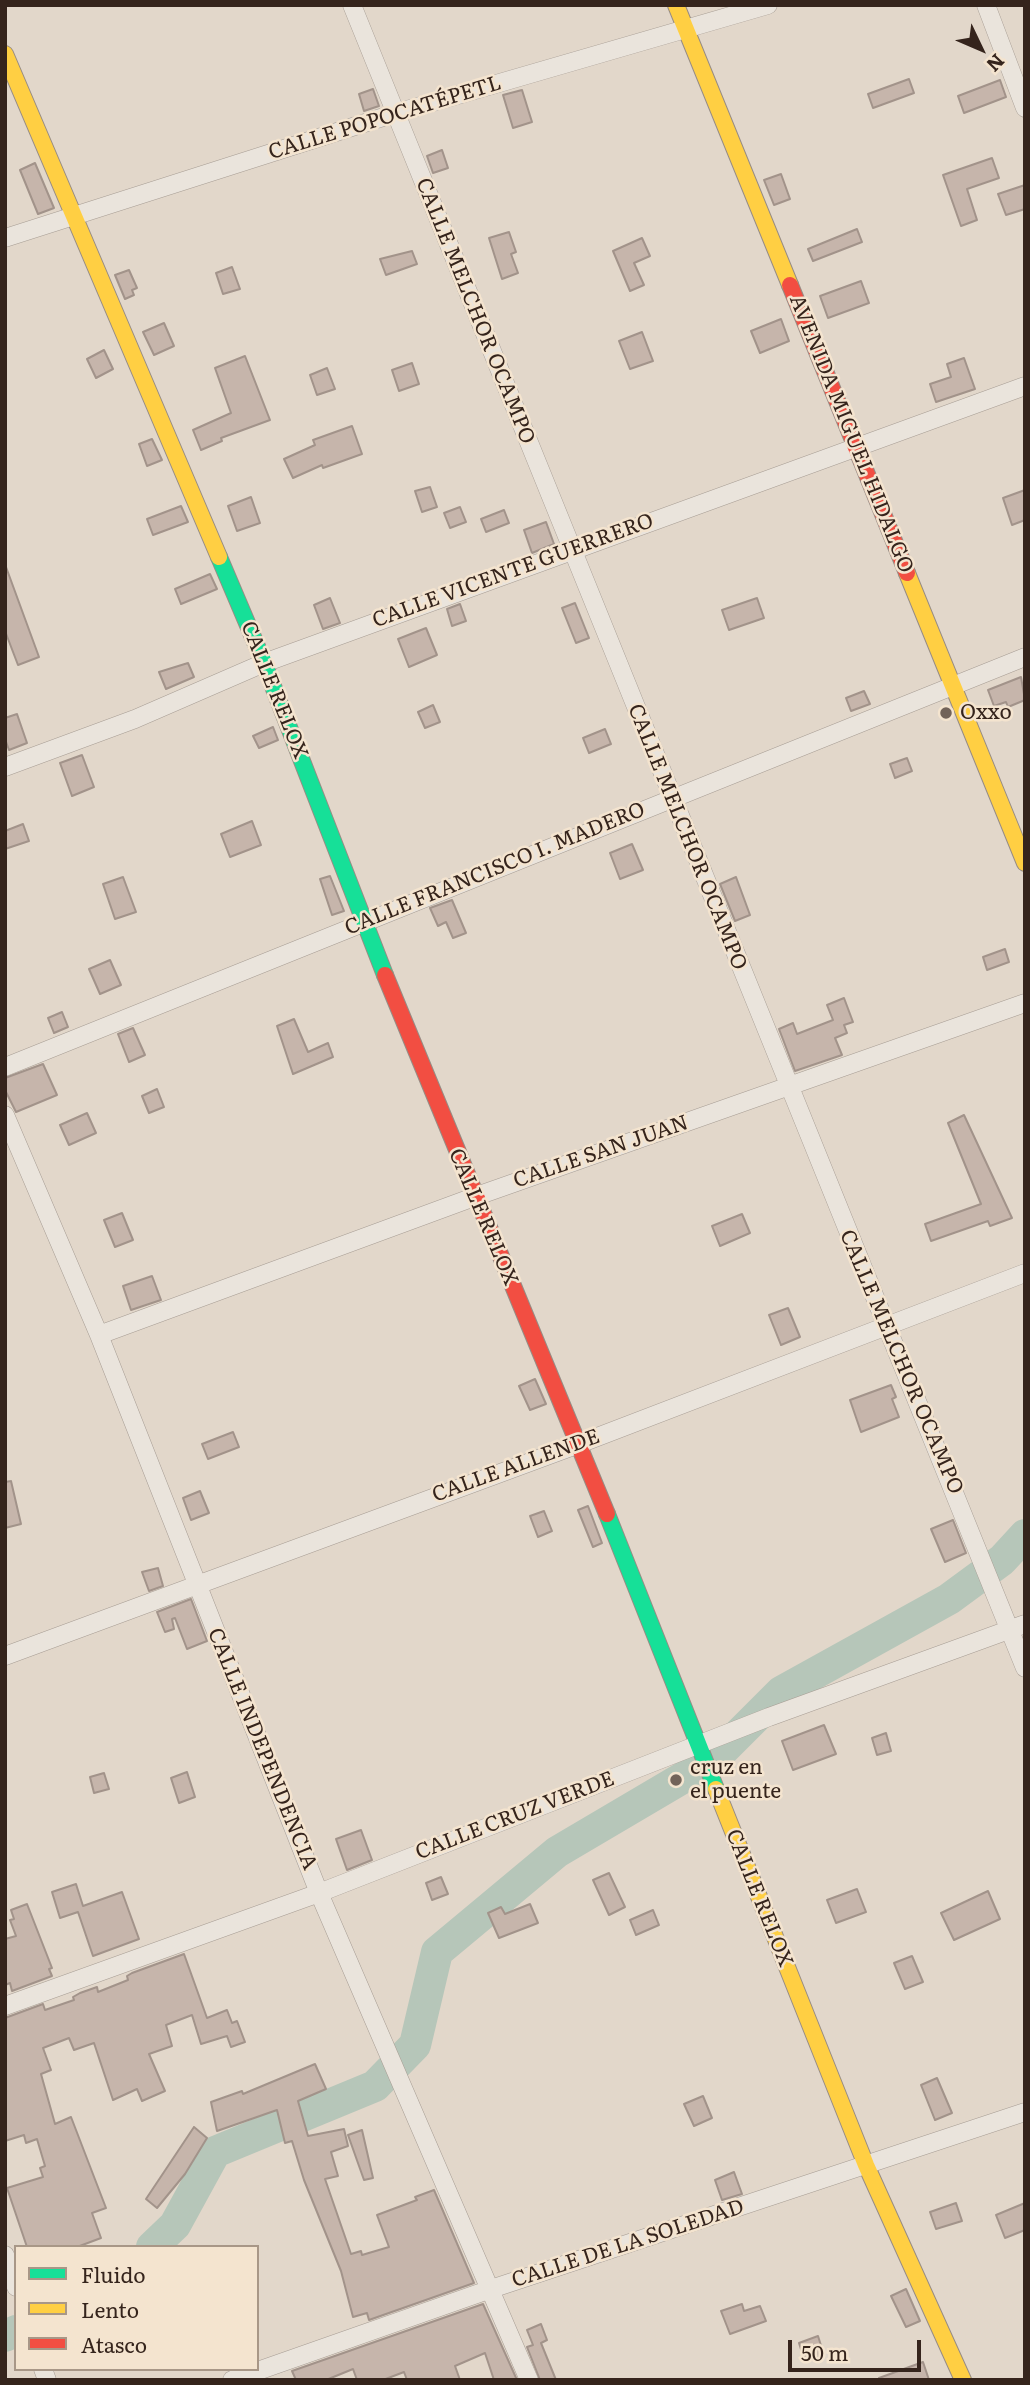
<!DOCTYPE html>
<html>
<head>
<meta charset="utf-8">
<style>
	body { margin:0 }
	#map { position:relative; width:1030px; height:2385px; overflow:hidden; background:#e2d7ca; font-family:Literata,serif }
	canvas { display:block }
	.frame { position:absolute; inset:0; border:7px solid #35241c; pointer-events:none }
	.legend { position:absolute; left:14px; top:2245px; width:245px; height:126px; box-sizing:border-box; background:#f4e4cf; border:2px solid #a89787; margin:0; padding:9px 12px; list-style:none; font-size:21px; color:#35241c }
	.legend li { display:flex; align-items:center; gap:14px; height:35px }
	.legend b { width:35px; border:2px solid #a89787 }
	.north { position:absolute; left:946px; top:14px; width:70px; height:70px; -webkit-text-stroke:5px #f4e4cf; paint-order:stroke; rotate:134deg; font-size:19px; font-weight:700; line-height:28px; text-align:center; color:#35241c }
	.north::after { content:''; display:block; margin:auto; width:24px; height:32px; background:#35241c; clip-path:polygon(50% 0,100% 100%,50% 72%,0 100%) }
	.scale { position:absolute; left:788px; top:2340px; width:133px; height:32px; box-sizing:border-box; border:4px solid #35241c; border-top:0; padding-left:9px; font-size:21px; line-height:24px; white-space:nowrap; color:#35241c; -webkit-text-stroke:5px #f4e4cf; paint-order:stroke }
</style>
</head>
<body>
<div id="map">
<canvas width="1030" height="2385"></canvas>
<div class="frame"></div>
<ul class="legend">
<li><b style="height:9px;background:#16e098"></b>Fluido</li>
<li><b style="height:9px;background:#ffcf43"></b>Lento</li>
<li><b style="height:9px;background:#f24e42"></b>Atasco</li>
</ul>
<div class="north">N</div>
<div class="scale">50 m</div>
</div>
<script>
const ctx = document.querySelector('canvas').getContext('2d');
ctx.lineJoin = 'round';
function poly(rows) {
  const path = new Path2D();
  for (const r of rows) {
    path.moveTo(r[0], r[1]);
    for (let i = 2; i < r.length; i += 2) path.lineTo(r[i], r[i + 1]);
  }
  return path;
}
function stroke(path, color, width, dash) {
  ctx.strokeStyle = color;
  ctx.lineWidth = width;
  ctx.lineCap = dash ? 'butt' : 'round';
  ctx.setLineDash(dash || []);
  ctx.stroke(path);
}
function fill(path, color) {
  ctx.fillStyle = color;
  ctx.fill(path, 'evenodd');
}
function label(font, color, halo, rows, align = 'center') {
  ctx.font = font + ' Literata,serif';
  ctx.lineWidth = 5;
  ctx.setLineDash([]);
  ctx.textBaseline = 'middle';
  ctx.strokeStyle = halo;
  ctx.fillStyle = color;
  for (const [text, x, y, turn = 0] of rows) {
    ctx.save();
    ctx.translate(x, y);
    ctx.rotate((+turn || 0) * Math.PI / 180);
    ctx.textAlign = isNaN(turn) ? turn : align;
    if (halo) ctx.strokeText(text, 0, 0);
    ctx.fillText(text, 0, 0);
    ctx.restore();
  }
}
const river = poly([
	[152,2247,175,2225,215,2152,375,2086,415,2045,437,1952,557,1852,713,1760,781,1692,949,1599,1002,1560,1025,1535],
	[5,2336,16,2331]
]);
const building = poly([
	[909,79,914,93,873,108,868,94,909,79],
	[1000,80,1006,97,964,113,958,96,1000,80],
	[373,89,379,106,364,111,359,94,373,89],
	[522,90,532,122,513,128,503,95,522,90],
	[442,150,448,168,433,173,427,156,442,150],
	[992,158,999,178,967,189,977,220,961,226,943,175,992,158],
	[35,163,54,208,38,214,20,170,35,163],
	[781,174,790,199,774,205,764,180,781,174],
	[1025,185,1025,209,1006,215,998,194,1025,185],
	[857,229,862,242,813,261,808,249,857,229],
	[509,232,516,252,511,254,518,273,502,279,489,238,509,232],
	[642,238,650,256,634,263,644,285,630,291,613,251,642,238],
	[412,251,417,264,386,275,380,259,412,251],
	[232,267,240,289,223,294,216,273,232,267],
	[129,270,137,288,132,290,134,295,125,299,115,275,129,270],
	[861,281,869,303,828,318,820,296,861,281],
	[781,319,789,341,760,353,751,331,781,319],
	[164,323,174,346,154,355,143,332,164,323],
	[642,332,653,361,630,369,619,341,642,332],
	[104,350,113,369,96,378,87,359,104,350],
	[245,356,270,420,221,438,222,441,201,450,193,430,231,413,215,368,245,356],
	[964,358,975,389,936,402,930,384,951,377,947,364,964,358],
	[412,363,419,384,399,391,392,370,412,363],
	[327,368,335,389,317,395,310,375,327,368],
	[352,426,362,454,323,468,322,465,293,478,284,459,315,445,313,440,352,426],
	[152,439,162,460,147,466,139,444,152,439],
	[430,487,437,507,422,512,415,491,430,487],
	[1025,490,1025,520,1012,525,1003,498,1025,490],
	[251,497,260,523,237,531,228,506,251,497],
	[181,506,188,522,153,535,147,519,181,506],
	[460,507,466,522,450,528,444,513,460,507],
	[504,510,509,523,486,532,481,519,504,510],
	[546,522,554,544,532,553,524,530,546,522],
	[6,567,39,657,18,665,5,631,6,567],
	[210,574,217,589,181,604,175,589,210,574],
	[330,598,340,623,323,629,314,605,330,598],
	[757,598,764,618,729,630,722,610,757,598],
	[575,603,589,638,576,643,562,608,575,603],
	[460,604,466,621,452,626,447,609,460,604],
	[426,628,437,655,409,667,398,639,426,628],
	[188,663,194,677,166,689,159,672,188,663],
	[1021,677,1025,700,1008,707,1006,702,994,706,988,690,1021,677],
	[864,691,870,704,851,711,846,698,864,691],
	[433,705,440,722,425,728,418,712,433,705],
	[17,714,27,743,9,750,5,739,5,718,17,714],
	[273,727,278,740,259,748,253,736,273,727],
	[605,729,611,744,589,753,583,738,605,729],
	[82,755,94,787,72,796,60,763,82,755],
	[907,758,912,771,895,778,890,764,907,758],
	[252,821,261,845,230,857,221,834,252,821],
	[23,824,29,841,5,849,5,831,23,824],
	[632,844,643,870,620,879,610,853,632,844],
	[330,876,344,911,332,915,320,879,330,876],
	[123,877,136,912,115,919,103,884,123,877],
	[736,877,750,915,735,921,720,884,736,877],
	[452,900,466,933,453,938,446,922,438,926,430,908,452,900],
	[1005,949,1009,962,987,970,983,957,1005,949],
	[110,960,121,985,100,994,89,969,110,960],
	[844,998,853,1022,844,1025,847,1033,835,1038,842,1055,795,1071,779,1029,793,1023,797,1034,833,1020,827,1005,844,998],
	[62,1012,68,1027,54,1033,48,1018,62,1012],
	[294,1019,308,1052,328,1043,333,1057,293,1074,277,1026,294,1019],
	[133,1028,145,1055,129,1062,118,1034,133,1028],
	[43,1064,57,1095,16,1112,5,1090,5,1078,43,1064],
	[157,1089,164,1107,149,1113,142,1096,157,1089],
	[87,1113,96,1133,69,1145,60,1125,87,1113],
	[964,1115,1012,1218,990,1226,988,1221,931,1241,925,1224,981,1204,948,1123,964,1115],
	[122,1213,133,1240,115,1247,104,1220,122,1213],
	[742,1214,750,1233,720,1246,712,1226,742,1214],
	[152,1276,161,1300,131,1310,123,1286,152,1276],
	[788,1308,800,1337,781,1345,769,1315,788,1308],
	[535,1379,546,1404,530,1410,519,1386,535,1379],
	[891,1385,896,1397,892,1399,899,1417,861,1432,850,1400,891,1385],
	[233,1432,239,1447,208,1459,202,1444,233,1432],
	[11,1481,21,1524,5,1528,5,1482,11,1481],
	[200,1491,209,1513,191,1520,183,1498,200,1491],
	[588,1506,602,1543,593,1547,578,1510,588,1506],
	[544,1511,552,1531,538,1537,530,1516,544,1511],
	[953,1520,966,1553,945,1562,931,1529,953,1520],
	[158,1568,163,1586,149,1591,142,1572,158,1568],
	[191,1599,207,1641,187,1649,175,1618,172,1619,174,1629,165,1632,157,1612,191,1599],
	[824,1725,836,1754,793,1770,782,1741,824,1725],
	[886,1733,891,1751,877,1755,872,1738,886,1733],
	[187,1772,195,1797,179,1803,171,1778,187,1772],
	[104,1773,109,1789,94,1793,90,1777,104,1773],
	[361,1830,372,1860,347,1870,336,1839,361,1830],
	[609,1873,625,1907,609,1915,593,1880,609,1873],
	[441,1877,448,1894,432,1900,426,1883,441,1877],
	[76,1884,83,1906,122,1892,139,1939,93,1956,78,1912,60,1918,52,1892,76,1884],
	[857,1889,866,1912,836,1923,827,1900,857,1889],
	[988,1891,1000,1919,954,1940,941,1913,988,1891],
	[27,1904,52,1968,49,1969,52,1976,12,1991,10,1983,5,1985,5,1939,16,1936,10,1920,14,1919,11,1910,27,1904],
	[530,1904,538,1923,499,1938,488,1913,501,1907,505,1914,530,1904],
	[653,1910,659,1925,636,1935,630,1920,653,1910],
	[184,1954,207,2018,227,2010,232,2023,237,2021,245,2042,231,2047,227,2036,201,2044,192,2015,166,2025,172,2046,149,2054,165,2091,142,2101,137,2089,113,2100,94,2043,74,2050,69,2038,43,2048,51,2070,41,2074,55,2124,71,2117,106,2208,92,2213,101,2238,77,2247,27,2247,7,2188,43,2177,40,2168,45,2166,37,2139,26,2143,24,2135,5,2141,5,2018,43,2004,45,2010,74,2000,73,1997,80,1993,97,1987,98,1992,128,1980,127,1976,132,1973,184,1954],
	[912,1956,923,1982,905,1989,894,1963,912,1956],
	[315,2064,326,2089,298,2101,308,2136,344,2129,348,2146,331,2152,338,2176,325,2179,351,2254,361,2251,362,2255,389,2247,377,2215,417,2200,415,2197,434,2190,474,2283,369,2320,367,2313,353,2317,341,2271,304,2180,292,2141,285,2143,277,2110,217,2131,211,2102,242,2091,243,2094,315,2064],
	[937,2078,952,2113,935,2120,921,2085,937,2078],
	[703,2096,712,2118,694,2126,684,2104,703,2096],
	[194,2127,207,2138,185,2174,157,2208,146,2199,194,2127],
	[362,2130,373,2178,364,2180,348,2135,362,2130],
	[734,2172,742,2194,722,2200,715,2180,734,2172],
	[956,2203,962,2221,936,2229,930,2212,956,2203],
	[1025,2203,1025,2230,1005,2238,996,2215,1025,2203],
	[906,2289,920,2321,906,2327,891,2296,906,2289],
	[483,2304,517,2380,494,2380,485,2353,455,2366,460,2380,407,2380,404,2372,383,2380,357,2380,353,2369,326,2380,296,2380,292,2371,483,2304],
	[742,2304,744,2311,760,2306,766,2321,730,2334,721,2311,742,2304],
	[541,2324,547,2340,541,2343,556,2380,540,2380,527,2347,533,2345,527,2330,541,2324],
	[818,2336,824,2355,805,2362,799,2343,818,2336],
	[923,2362,929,2380,879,2380,879,2378,923,2362]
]);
const street = poly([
	[352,5,1025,1668],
	[986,5,1025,108],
	[5,238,396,113,768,5],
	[5,767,135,719,264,663,1025,386],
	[5,1067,1025,657],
	[5,1115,99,1335,319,1893,529,2380],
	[99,1335,474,1197,1025,1003],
	[5,1656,579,1444,1025,1273],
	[5,2006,319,1893,769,1717,1025,1624],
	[5,2255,16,2287],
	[43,2369,47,2380],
	[232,2380,491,2289,1025,2112]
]);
const fast = poly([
	[219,557,264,663,385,975],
	[607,1514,716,1789]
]);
const slow = poly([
	[676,5,790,285],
	[5,54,219,557],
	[907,573,1025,863],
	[716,1789,866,2165,963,2380]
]);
const jam = poly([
	[790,285,907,573],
	[385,975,607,1514]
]);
const markers = [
	[946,713,7,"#726359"],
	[676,1780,7,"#726359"]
];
const streetNames = [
	["CALLE POPOCATÉPETL",385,118,-17],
	["CALLE MELCHOR OCAMPO",475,311,68],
	["AVENIDA MIGUEL HIDALGO",851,434,68],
	["CALLE VICENTE GUERRERO",513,571,-20],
	["CALLE RELOX",274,690,68],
	["CALLE MELCHOR OCAMPO",687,837,68],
	["CALLE FRANCISCO I. MADERO",495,869,-22],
	["CALLE SAN JUAN",601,1152,-19],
	["CALLE RELOX",483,1217,67],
	["CALLE MELCHOR OCAMPO",901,1362,67],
	["CALLE ALLENDE",516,1466,-20],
	["CALLE INDEPENDENCIA",262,1749,68],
	["CALLE CRUZ VERDE",515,1816,-21],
	["CALLE RELOX",759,1898,68],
	["CALLE DE LA SOLEDAD",628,2244,-18]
];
const poiNames = [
	["Oxxo",960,713],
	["cruz en",690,1768],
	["el puente",690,1792]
];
stroke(river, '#b6c6b9', 32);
fill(building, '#c6b5ab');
stroke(building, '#a2938a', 2);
stroke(street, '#a79d94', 19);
stroke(fast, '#978c84', 18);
stroke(slow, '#978c84', 18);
stroke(jam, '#978c84', 18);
stroke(street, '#eae4dc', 18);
stroke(fast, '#16e098', 16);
stroke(slow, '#ffcf43', 16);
stroke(jam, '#f24e42', 16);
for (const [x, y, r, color] of markers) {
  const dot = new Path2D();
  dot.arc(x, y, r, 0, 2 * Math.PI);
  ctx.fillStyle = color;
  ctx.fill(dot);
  stroke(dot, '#f4e4cf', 2.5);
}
label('21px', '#35241c', '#f4e4cf', streetNames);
label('21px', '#35241c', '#f4e4cf', poiNames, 'left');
</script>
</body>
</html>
